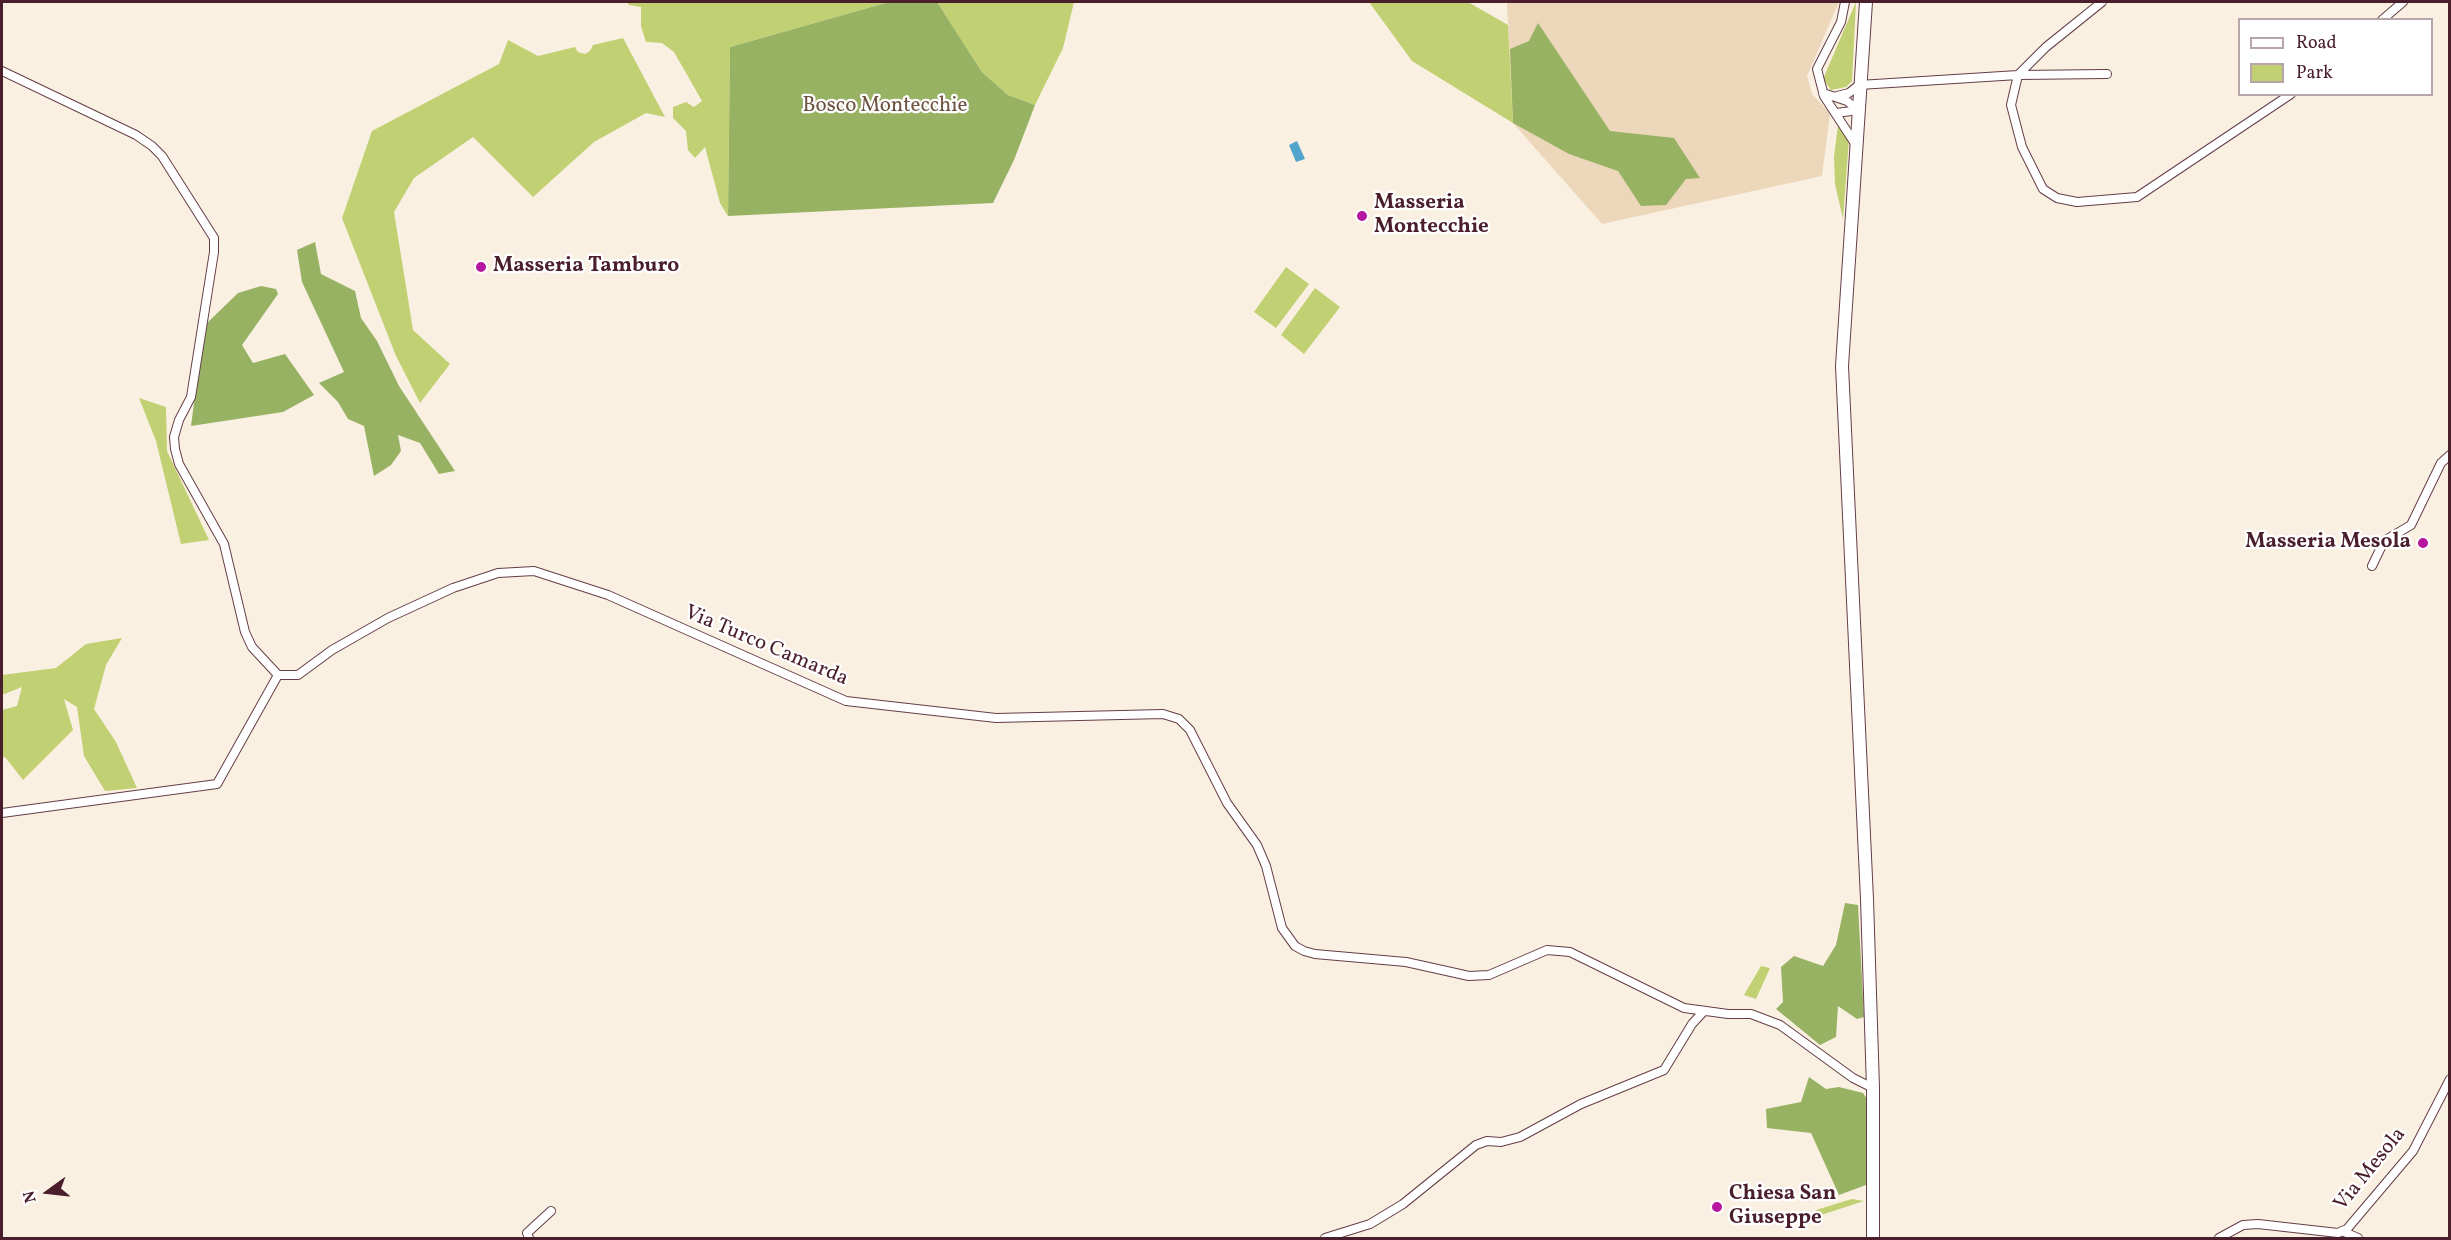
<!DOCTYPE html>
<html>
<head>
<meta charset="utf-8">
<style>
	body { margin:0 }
	#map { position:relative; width:2451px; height:1240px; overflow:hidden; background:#faf0e2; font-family:Vollkorn,serif }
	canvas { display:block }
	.frame { position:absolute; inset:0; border:3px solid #4a1f2b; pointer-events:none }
	.legend { position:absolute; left:2238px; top:18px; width:195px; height:78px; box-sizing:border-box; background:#fff; border:2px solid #b7a5aa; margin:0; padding:8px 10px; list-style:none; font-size:18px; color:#4a1f2b }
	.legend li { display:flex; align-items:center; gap:12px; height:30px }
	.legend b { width:30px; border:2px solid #b7a5aa }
	.north { position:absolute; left:18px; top:1162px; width:60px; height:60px; -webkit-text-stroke:4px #fff; paint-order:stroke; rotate:255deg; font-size:16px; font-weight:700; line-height:24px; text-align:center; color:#4a1f2b }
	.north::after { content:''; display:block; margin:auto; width:21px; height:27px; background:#4a1f2b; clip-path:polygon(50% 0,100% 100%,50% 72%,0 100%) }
</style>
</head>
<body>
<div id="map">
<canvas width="2451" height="1240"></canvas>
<div class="frame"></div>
<ul class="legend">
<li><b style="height:8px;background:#fff"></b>Road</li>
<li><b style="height:16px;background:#c1d072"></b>Park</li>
</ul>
<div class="north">N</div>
</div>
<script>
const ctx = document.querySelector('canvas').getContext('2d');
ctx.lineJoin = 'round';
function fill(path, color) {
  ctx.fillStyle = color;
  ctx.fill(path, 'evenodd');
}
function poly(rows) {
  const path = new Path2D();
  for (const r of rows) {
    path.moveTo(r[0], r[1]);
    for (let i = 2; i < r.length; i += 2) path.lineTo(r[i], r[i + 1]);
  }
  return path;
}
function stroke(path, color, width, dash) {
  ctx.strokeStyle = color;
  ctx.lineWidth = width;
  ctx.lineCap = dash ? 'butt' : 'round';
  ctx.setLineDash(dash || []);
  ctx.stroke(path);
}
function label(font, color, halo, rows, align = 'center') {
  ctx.font = font + ' Vollkorn,serif';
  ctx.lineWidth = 4.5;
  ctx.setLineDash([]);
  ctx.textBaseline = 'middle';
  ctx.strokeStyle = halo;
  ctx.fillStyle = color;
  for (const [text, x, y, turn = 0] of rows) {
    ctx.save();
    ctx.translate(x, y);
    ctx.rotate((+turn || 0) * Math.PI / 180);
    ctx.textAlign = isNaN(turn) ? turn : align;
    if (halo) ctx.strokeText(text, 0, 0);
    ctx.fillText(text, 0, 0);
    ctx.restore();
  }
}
const built = poly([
	[1507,2,1839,2,1807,76,1812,94,1830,113,1822,176,1602,224,1513,123]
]);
const green = poly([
	[627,2,889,2,730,47,728,216,720,203,705,147,695,158,688,150,686,131,673,118,673,107,686,102,694,107,702,101,674,52,662,43,646,42,641,26,641,7,629,5],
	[937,2,1074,2,1063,48,1035,105,1008,95,982,72],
	[1369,2,1468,2,1508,25,1513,123,1412,61],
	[1856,2,1852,81,1846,87,1831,90,1823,79],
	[623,38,665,117,646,113,594,142,533,197,473,137,414,178,394,212,413,330,450,364,420,403,396,356,342,218,372,131,499,64,508,40,538,56,575,47,578,52,585,54,590,51,593,45],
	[1839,118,1849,139,1843,219,1835,184,1834,157],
	[1286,267,1309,284,1276,328,1254,312],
	[1315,288,1340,307,1304,354,1281,335],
	[139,398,166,407,167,451,209,540,181,544,156,441],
	[122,638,106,665,94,709,116,742,137,788,105,791,84,756,77,707,64,699,73,730,23,780,5,757,2,758,2,710,17,706,22,687,2,695,2,675,56,668,86,644],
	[1761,966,1770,968,1756,999,1744,995],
	[1852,1199,1864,1201,1818,1216,1816,1210]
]);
const forest = poly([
	[889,2,937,2,982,72,1008,95,1035,105,1014,160,993,203,728,216,730,47],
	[1538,23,1610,131,1674,138,1700,178,1686,179,1666,205,1641,206,1618,171,1569,154,1513,123,1510,49,1529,41],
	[315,242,321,274,355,291,361,318,377,341,399,386,455,471,439,474,420,443,398,435,401,451,391,465,374,476,364,426,348,419,338,402,319,383,344,372,302,282,297,250],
	[261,286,276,289,278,294,242,345,253,363,285,354,314,395,283,412,191,426,204,326,238,293],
	[1845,903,1858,905,1864,1017,1857,1019,1838,1006,1836,1037,1820,1045,1776,1009,1783,1002,1781,967,1794,956,1823,966,1836,945],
	[1809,1077,1826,1089,1839,1087,1863,1093,1867,1099,1866,1185,1839,1195,1811,1133,1767,1128,1766,1109,1801,1102]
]);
const water = poly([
	[1297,141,1305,159,1296,162,1289,145]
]);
const minor = poly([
	[1845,2,1841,22,1817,69,1824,96,1856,145],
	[2382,20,2403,2],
	[2,71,136,135,152,146,162,156,214,238,214,252,191,397,179,420,174,437,175,449,179,464,224,544,245,632,252,647,278,675,298,675,332,650,388,618,453,588,498,573,534,571,608,595,846,701,996,718,1163,714,1179,719,1190,730,1227,803,1257,845,1266,866,1282,928,1295,946,1304,951,1315,954,1406,962,1469,976,1489,975,1547,950,1570,952,1684,1008,1728,1014,1751,1014,1780,1025,1853,1078,1873,1088],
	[2107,74,2018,75,2011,105,2022,147,2043,189,2057,198,2077,202,2137,197,2291,94],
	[1823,93,1847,101,1858,110],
	[1837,96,1849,93,1859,85,2018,75,2046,47,2102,2],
	[1837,113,1858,110],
	[2372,566,2384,541,2411,525,2441,463,2450,455],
	[2,813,217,784,278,675],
	[2342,1231,2358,1238],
	[529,1238,527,1233,551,1211],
	[1325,1238,1370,1224,1403,1204,1476,1145,1487,1141,1501,1142,1520,1137,1581,1104,1664,1070,1692,1024,1704,1011],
	[2219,1238,2243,1225,2258,1224,2338,1233,2347,1229,2413,1151,2450,1079]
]);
const primary = poly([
	[1866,2,1842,366,1867,899,1873,1088,1873,1238]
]);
const markers = [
	[1362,216,6,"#b5179e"],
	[481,267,6,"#b5179e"],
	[2423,543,6,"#b5179e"],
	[1717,1207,6,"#b5179e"]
];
const parkNames = [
	["Bosco Montecchie",885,107]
];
const poiNames = [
	["Masseria",1374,204],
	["Montecchie",1374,228],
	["Masseria Tamburo",493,267],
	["Masseria Mesola",2411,543,"right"],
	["Chiesa San",1729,1195],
	["Giuseppe",1729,1219]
];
const streetNames = [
	["Via Turco Camarda",766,647,23],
	["Via Mesola",2371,1170,-51]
];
fill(built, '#ecd7ba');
fill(green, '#c1d072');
fill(forest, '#98b264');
fill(water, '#53a4cd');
stroke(minor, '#643e46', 10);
stroke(primary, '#643e46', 14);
stroke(minor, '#fff', 8);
stroke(primary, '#fff', 12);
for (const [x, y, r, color] of markers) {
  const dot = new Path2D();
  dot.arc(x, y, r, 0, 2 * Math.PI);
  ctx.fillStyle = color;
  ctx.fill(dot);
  stroke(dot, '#fff', 2);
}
label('21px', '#6e5440', '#fff', parkNames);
label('bold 21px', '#4a1f2b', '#fff', poiNames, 'left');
label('21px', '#4a1f2b', '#fff', streetNames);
</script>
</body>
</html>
